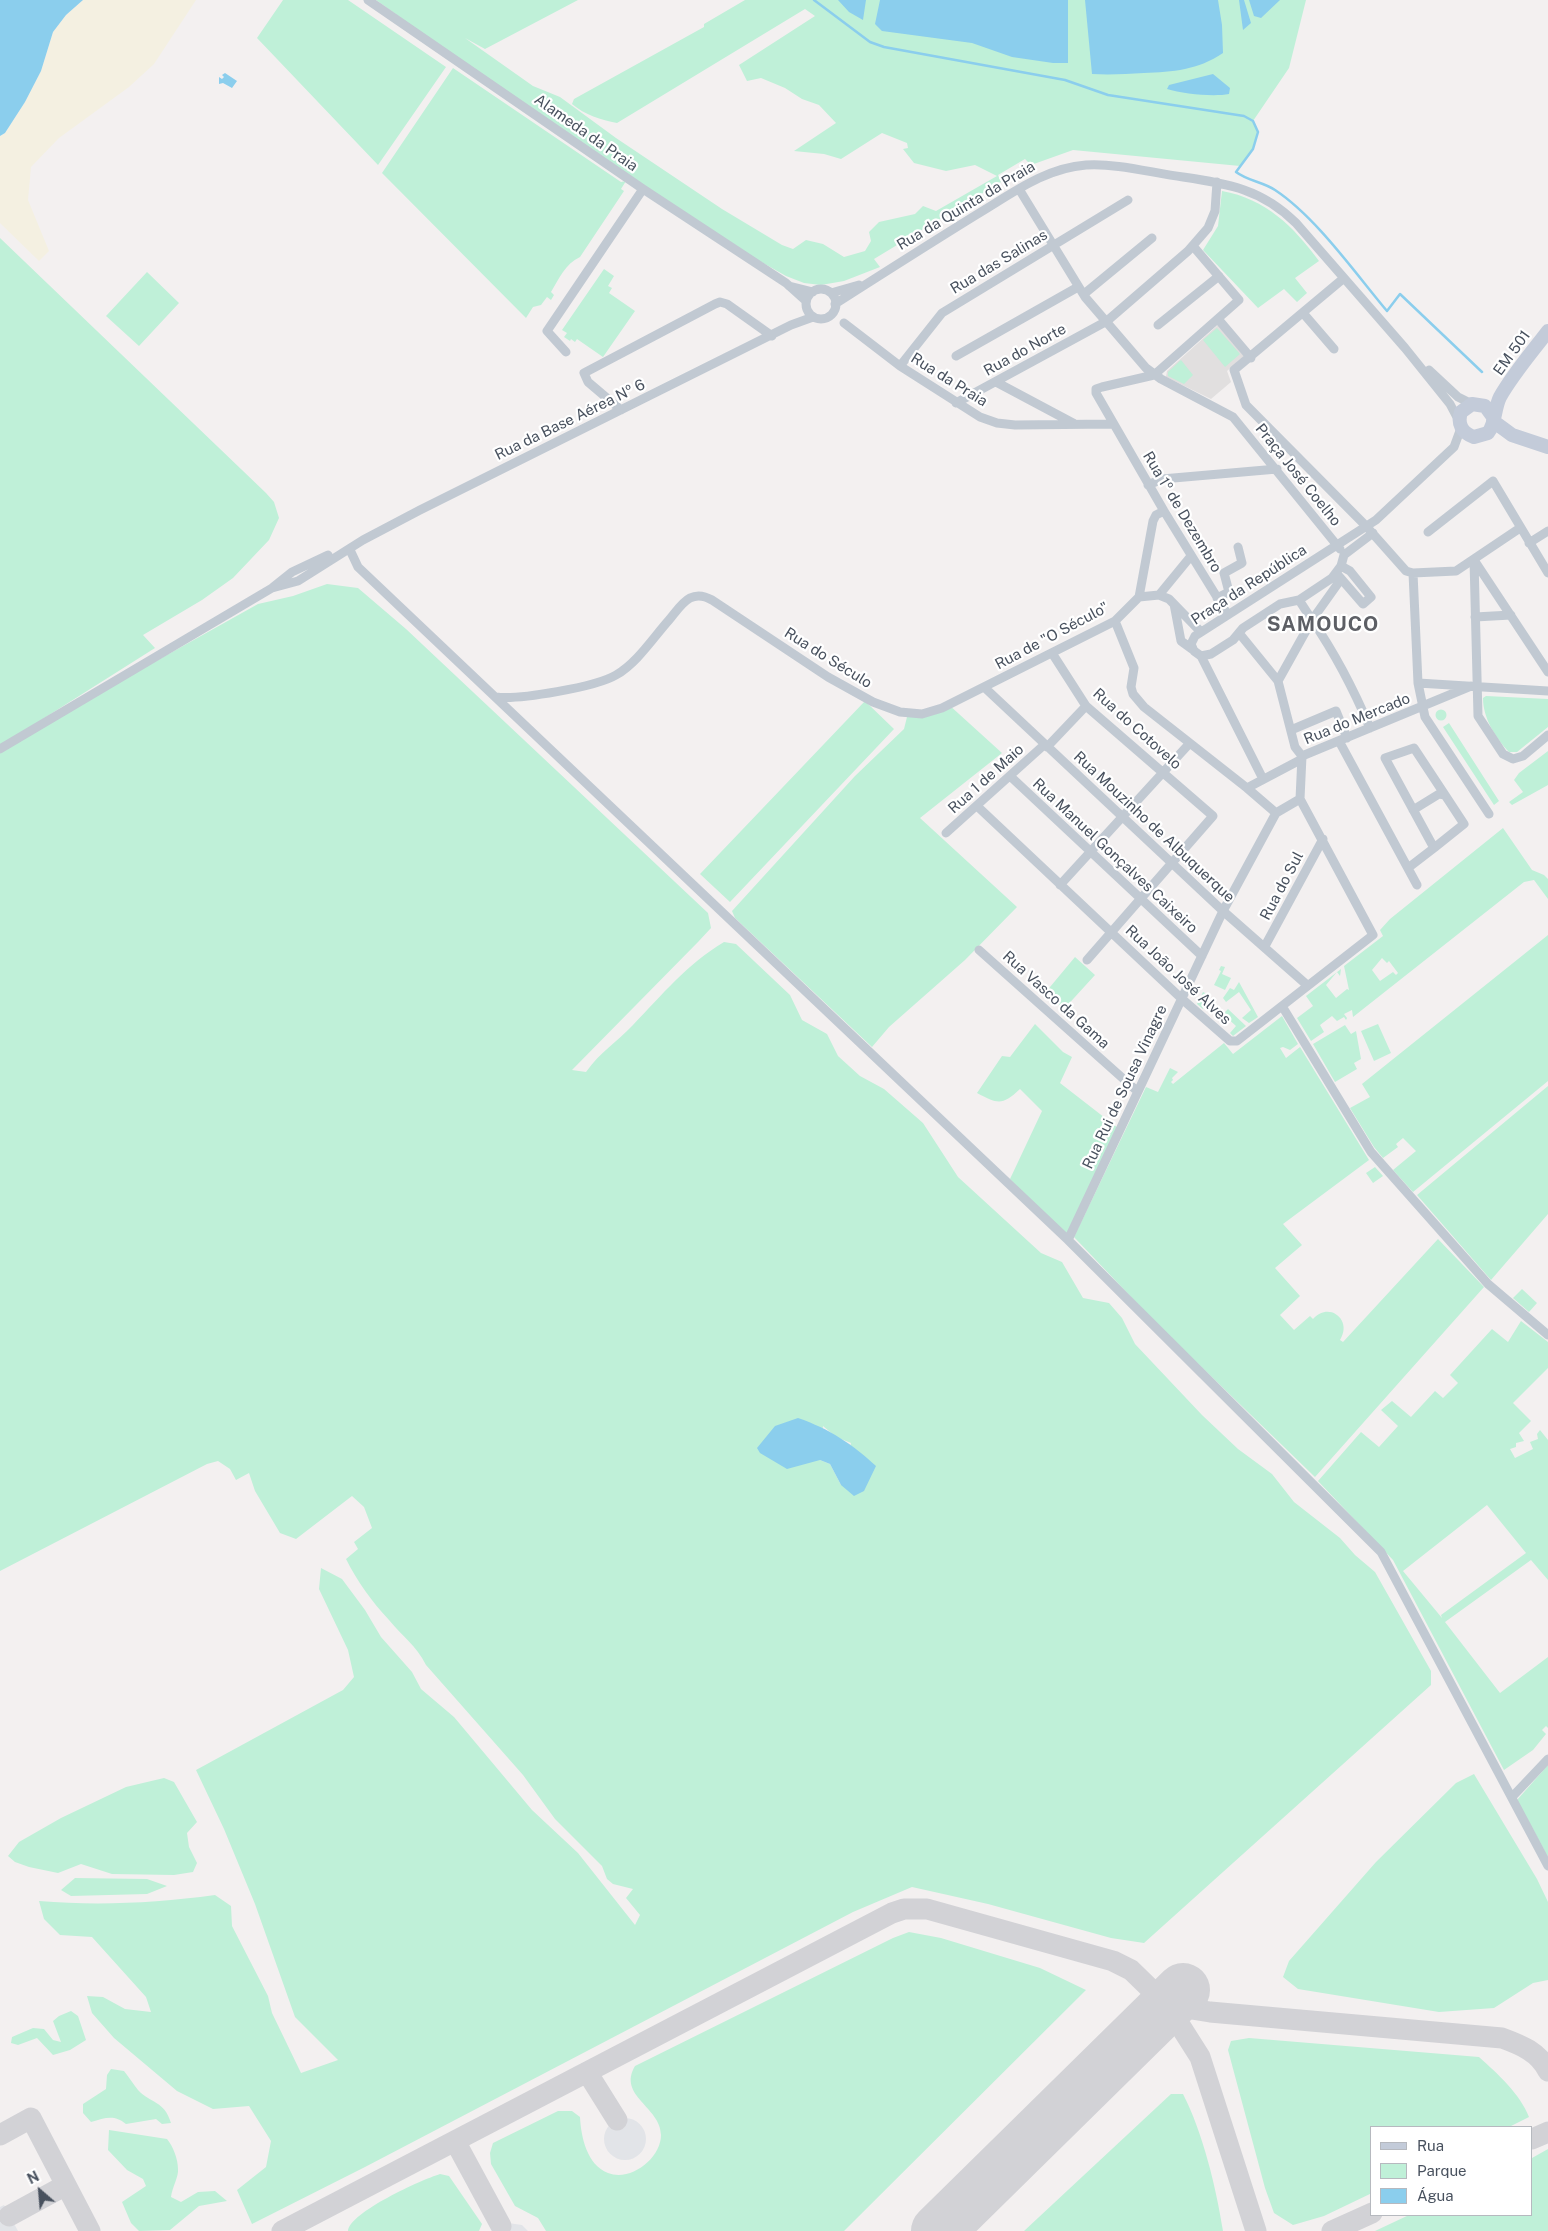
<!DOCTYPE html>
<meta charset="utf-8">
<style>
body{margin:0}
#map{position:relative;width:1548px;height:2231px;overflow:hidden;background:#f3f0f0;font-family:"Public Sans",sans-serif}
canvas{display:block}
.legend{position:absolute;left:1370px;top:2126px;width:162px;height:90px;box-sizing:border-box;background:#fff;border:1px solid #b6b9bf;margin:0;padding:6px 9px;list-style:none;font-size:15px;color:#48515e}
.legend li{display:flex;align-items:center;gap:10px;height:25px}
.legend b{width:25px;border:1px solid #b6b9bf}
.north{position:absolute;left:15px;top:2166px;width:50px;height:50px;-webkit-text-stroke:4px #fff;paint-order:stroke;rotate:333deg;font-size:14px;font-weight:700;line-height:20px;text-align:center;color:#48515e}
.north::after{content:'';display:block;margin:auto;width:18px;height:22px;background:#48515e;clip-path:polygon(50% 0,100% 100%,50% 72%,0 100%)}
</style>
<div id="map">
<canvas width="1548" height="2231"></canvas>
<ul class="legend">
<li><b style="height:6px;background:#c3cbd9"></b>Rua</li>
<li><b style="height:14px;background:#bff0d8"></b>Parque</li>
<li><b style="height:14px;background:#8bceed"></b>Água</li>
</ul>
<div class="north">N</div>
</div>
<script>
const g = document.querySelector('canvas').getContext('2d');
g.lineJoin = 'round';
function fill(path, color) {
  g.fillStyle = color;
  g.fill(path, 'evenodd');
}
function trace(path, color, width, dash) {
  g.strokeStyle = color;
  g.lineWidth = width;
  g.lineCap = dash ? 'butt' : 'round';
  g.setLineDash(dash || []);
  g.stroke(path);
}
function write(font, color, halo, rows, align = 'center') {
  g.font = font + ' "Public Sans",sans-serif';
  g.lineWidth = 4.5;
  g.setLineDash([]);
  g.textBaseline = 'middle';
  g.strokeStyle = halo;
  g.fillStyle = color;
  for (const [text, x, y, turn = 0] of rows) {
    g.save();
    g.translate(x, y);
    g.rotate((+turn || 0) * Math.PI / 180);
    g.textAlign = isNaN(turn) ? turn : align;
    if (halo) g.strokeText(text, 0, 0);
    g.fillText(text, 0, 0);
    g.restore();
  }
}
fill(new Path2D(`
 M1218,325L1244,356L1227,371L1231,382L1211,399L1166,377L1167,371Z`), '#e1dfdf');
fill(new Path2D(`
 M604 2139a21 21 0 1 1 42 0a21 21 0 1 1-42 0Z
 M4,2205L18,2231H0V2207Z
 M508,2223L522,2225L528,2231H495Z`), '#e2e4e8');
fill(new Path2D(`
 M283,0H348L446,67L378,165L257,38Z
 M376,0H578L485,49L465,38L533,86L560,97L616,138L722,209L782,245L793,249L806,240L823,244L844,257L865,251L871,241L869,232L879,222L915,214L923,206L936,211L997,176L975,165L946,171L914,163L903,149L908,148L907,143L882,133L841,159L824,154L794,151L836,123L819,105L802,99L785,88L761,78L747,81L739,65L815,16L805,9L617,123C601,120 585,115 572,104L574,99L704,27V24L745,0H1306L1289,68L1253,121L1258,132L1253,149L1240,166L1073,150L1031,165L1025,159L998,175L1001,182L874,259L880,267L844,281L821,285L804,283L786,276L756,259L562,133Z
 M453,68L621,182L626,181L621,189L624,191L580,257C565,264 559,279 551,292L554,295L551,300L547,297L541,305L533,307L526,318L382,173Z
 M1222,191C1266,199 1293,226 1319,261L1295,278L1307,293L1297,302L1284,289L1258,308L1203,250L1218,226Z
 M0,238L266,493L274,502L279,518L269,540L233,578L202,600L143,635L155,648L0,746Z
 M604,269L614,276L608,286L612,288L609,293L635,311L603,357L577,339L575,342L571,339L570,341L564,337L567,333L562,330Z
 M147,272L179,303L139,346L106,316Z
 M1217,328L1240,354L1225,367L1203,340Z
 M1181,360L1193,375L1184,384L1168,376V372Z
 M327,584L358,588L406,629L708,913L711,928L698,942L572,1070L586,1072C601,1051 616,1043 633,1025C662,995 687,964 724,942L736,944L790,995L802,1020L827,1034L838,1056L860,1076L884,1089L923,1123L958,1177L1041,1253L1062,1262L1083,1298L1109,1303L1122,1318L1135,1344L1202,1415L1238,1449L1272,1474L1294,1502L1340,1538L1355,1555L1375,1572L1431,1671V1685L1144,1943L1111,1938L988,1904L912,1887L853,1912L365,2167L252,2224L237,2190L266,2167L271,2141L249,2106L213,2109L177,2091L114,2038L92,2013L87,1996L103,1997L125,2009L151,2012L146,1997L92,1937L60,1935L44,1919L39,1901C98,1906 156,1903 215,1895L231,1906L232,1926L268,1996L272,2013L301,2073L338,2060L295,2017L255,1904L224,1829L196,1770L343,1690L354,1677L348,1650L319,1589L321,1568L342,1579L365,1610L381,1637L412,1672L421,1689L454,1717L532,1810L578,1853L635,1925L640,1915L626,1898L633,1889L613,1884L607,1879L602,1866L555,1819L523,1775L426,1665C416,1645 403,1637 389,1620C372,1602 357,1581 346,1559L358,1549L354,1542L372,1528L364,1507L352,1496L296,1539L280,1533L255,1491L249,1473L236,1480L230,1469L218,1461L207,1464L0,1571V753L149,665L258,604L293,596ZM823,1426L836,1437L851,1443L841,1485L830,1464L820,1460Z
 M1486,696L1548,699V727L1517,752H1509C1495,737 1483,718 1483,698Z
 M865,701L894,729L730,902L700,874Z
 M948,704L1002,753L920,818L1017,907L965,960L889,1027L872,1047L735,918L732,911L855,776L904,729L908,713Z
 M1435.5 715a5.5 5.5 0 1 1 11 0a5.5 5.5 0 1 1-11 0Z
 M1449,723L1499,801L1494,805L1443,727Z
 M1548,751V785L1512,805L1509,802L1523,792L1514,780L1519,773Z
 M1503,828L1532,870L1544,875L1548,879V899L1534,880L1524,882L1353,1017L1352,1010L1344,1014L1347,1018L1346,1020L1344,1017L1337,1021L1332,1016L1320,1025L1324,1032L1311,1041L1297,1018L1313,1006L1306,996L1341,969L1340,976L1337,972L1326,985L1336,998L1347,989L1349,990L1344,966L1383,936L1380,930L1390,919ZM1382,958L1387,963L1389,961L1398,973L1396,975L1393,972L1380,981L1372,970Z
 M1548,935V1081L1413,1192L1393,1170L1416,1151L1403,1138L1396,1144L1398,1147L1383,1158L1374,1147L1350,1108L1370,1097L1362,1084Z
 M1075,957L1095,975L1064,1009L1045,993Z
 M1221,966L1225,967L1222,974L1231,978L1225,990L1214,985L1221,971L1219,970Z
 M1239,982L1258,1017L1249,1023L1242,1018L1251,1010L1239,992L1226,1002L1223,998L1230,988L1234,990Z
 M1203,992L1209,995L1203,1009L1197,1004Z
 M1228,1009L1246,1026L1233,1036L1230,1033L1236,1026L1223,1014Z
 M1282,1016L1298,1044L1290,1050L1283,1047L1280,1048L1286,1058L1300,1047L1369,1160L1283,1224L1302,1245L1275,1268L1300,1296L1280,1315L1294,1330L1310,1316L1313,1319C1329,1301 1353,1320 1340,1340L1343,1342L1438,1239L1484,1287L1315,1477L1153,1320L1074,1237L1146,1087L1158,1092L1170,1068L1178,1072L1172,1078L1173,1080L1171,1082L1173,1084L1224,1043L1233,1054Z
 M1035,1024L1063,1052L1072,1057L1060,1083L1118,1128L1065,1237L1010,1179L1042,1111L1020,1089C1002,1106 998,1104 977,1093L1002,1056L1010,1057Z
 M1378,1024L1391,1053L1374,1061L1361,1031Z
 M1345,1025L1351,1034L1356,1031L1361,1059L1354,1063L1357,1069L1335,1082L1313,1044Z
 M1548,1086V1214L1491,1280L1417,1195Z
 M1375,1167L1383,1176L1373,1183L1366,1173Z
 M1522,1289L1537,1303L1529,1312L1513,1298Z
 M1521,1321L1548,1342V1368L1513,1403L1531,1421L1519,1433L1524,1441L1516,1443V1447L1510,1449L1515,1458L1533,1449L1530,1442L1538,1439L1537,1434L1540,1430L1548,1440V1580L1531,1560L1445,1622L1500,1693L1548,1657V1728L1546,1726L1542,1730L1546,1734L1533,1750L1504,1770L1393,1560L1318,1481L1361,1432L1379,1447L1398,1426L1381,1410L1392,1401L1411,1417L1435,1391L1443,1398L1458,1383L1450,1375L1492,1329L1508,1342ZM1487,1505L1526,1553L1441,1615L1442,1618L1403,1571Z
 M1548,1765V1857L1517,1800Z
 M1474,1774L1537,1879L1548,1902V1980L1533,1983L1494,2008L1439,2012L1298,1989L1283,1977L1289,1961L1376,1862L1456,1783Z
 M164,1778L174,1782L197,1822L187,1833L189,1847L197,1863L193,1872L174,1875L112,1874L81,1864L58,1873L29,1867L15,1862L8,1856L19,1842L61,1818L126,1787Z
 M75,1878L147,1879L167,1886L147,1894L71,1896L61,1890Z
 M909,1932L941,1938L1040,1968L1086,1990L844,2231H546L538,2218L515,2206L491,2164L490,2153L493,2143L558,2111H572L580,2117C581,2137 587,2165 608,2173C631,2182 661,2158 661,2135C661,2107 617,2096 635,2066L893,1938Z
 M71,2011L78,2016L86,2040L70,2050L53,2055L37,2038L18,2045L11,2043L12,2037L33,2028L44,2029L53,2040L61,2042L53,2021L59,2016Z
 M1249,2038L1479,2057C1498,2074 1520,2094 1529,2117L1509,2127H1372V2193L1324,2216L1293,2225L1274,2213L1265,2188L1228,2050L1231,2041Z
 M111,2069L124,2071C129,2077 133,2084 138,2090C151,2104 164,2100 171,2123L162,2124L156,2119L126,2124C114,2114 105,2118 91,2122L83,2113V2104L106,2089L107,2075Z
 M1171,2094H1183C1203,2133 1216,2187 1223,2231H1024Z
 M109,2130L167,2139C173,2146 178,2159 178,2169C179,2176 172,2188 171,2197L181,2202L198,2192L215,2191L227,2201L199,2206L170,2230L139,2231L131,2223L122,2202L146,2186L143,2179L127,2170L108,2150Z
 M1548,2149V2231H1375L1409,2215H1532V2158Z
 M440,2174L449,2176L482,2224L479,2231H348C350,2212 421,2180 440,2174Z`), '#bff0d8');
fill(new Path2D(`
 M83,0H196L154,64L129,87L59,138L31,167L28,200L49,251L39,261L0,223V136L5,133L25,102L41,71L53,32L66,15Z`), '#f4f0e1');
fill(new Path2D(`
 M0,0H83L66,15L53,32L41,71L25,102L5,133L0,136Z
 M838,0H866L863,20L849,12Z
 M880,0H1068V63H1053L1012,57L972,43L882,31L875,24Z
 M1085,0H1218L1222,25L1223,53C1198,70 1173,72 1144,73C1126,74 1110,75 1092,74Z
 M1239,0H1244L1251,23L1243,30Z
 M1249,0H1280L1261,18L1254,16Z
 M225,73L237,81L232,88L223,83L219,84V77L222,79L224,77L222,75Z
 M1213,74L1230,88L1229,94C1214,97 1183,94 1167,89L1169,85Z
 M798,1418C830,1429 852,1444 876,1466L864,1491L854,1496L841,1485L830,1464L820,1460L787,1469L760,1453L757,1448L775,1426Z`), '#8bceed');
trace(new Path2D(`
 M814,0L870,42L884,47L1065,80L1108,95L1244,116L1253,121L1258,132L1253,149L1236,172C1248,181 1263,182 1275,190C1316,217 1355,273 1387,311L1400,294L1482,372`), '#8bceed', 2.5);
trace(new Path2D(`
 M1167,2005L1210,2012L1502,2038C1521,2045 1539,2052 1548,2071
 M587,2072L617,2120
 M0,2135L31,2118L90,2231
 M1532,2139L1548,2132
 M455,2141L501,2226
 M9,2216L66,2185
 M282,2231L892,1913L904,1909H927L1113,1961L1131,1970L1167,2005L1200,2057L1256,2231
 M1332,2231L1372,2213`), '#d2d2d6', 21);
trace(new Path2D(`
 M938,2231L1183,1990`), '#d2d2d6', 54);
trace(new Path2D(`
 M368,0L643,189L786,283L806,301
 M1019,189L1085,297L1146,368L1161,379L1233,417L1340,549
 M1193,246L1239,300L1154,375L1102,387L1096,389V393L1164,511L1228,615
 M1344,278L1234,370L1246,405L1366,526L1406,571L1413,573L1456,571L1520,528
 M789,286L813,292
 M806 304a15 15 0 1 1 30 0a15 15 0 1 1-30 0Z
 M831,293L859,285
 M1084,294L1152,238
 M835,304C882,274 929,244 976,215C1010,195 1044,168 1086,165C1117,163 1152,173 1183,177C1229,184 1262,189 1296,223L1405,348L1450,404L1459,421
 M1303,313L1334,349
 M1218,319L1251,358
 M844,323L900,366L980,417L997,423L1015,425L1112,424
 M1158,325L1219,276
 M566,352L547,331L643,189
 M956,356L1078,287
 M900,366L942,313L1128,200
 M1429,370L1458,397L1472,404
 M996,382L1073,423
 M956,403L1107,321L1188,251L1208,228L1215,211L1217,182
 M621,410L588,382L584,373L715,304L720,302L727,304L772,336
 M1148,485L1162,479L1277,469
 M1428,532L1493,481L1548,573
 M1373,533L1344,555L1341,566L1332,578L1299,600L1280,604L1243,628L1233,640L1211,654L1201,656L1194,651L1191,644L1195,636L1376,520L1454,447L1461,428
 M1529,543L1548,531
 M350,550L358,567L1068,1240L1381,1552L1548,1866
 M1474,560L1478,716L1503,754L1513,759L1523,756L1548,735
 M1474,560L1548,672
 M1413,573L1418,683L1425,717L1489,814
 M1337,574L1363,604L1371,597L1350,571L1341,566
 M272,588L298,581L363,540L420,510L791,325L813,317
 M1159,595L1191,556
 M1139,597L1153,521L1156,515L1164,511
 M1217,598L1229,592L1224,573L1242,563L1238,547
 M1299,600L1312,620L1339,582L1337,574
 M1174,604L1181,641L1192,649
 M1475,617L1511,615
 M1115,621L1134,668L1131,687L1133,694L1144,707L1247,788
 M1239,633L1278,681L1295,747L1302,756L1300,799L1276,813
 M1052,653L1086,706L1213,816L1087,960
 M1201,656L1263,779
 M1278,681L1312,620C1336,655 1354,690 1370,728
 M1418,683L1548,691
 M984,687L1223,911L1307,985
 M496,697C519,700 596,687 616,675C637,663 653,638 669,620C675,613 682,602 690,598C698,594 705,596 712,600L828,677L873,702L900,712L922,714L942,708L1115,621L1139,597L1159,595L1169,599L1201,632
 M1291,730L1336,711L1347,738
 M1339,741L1417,885
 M1047,747L1086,706
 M0,749L272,588L292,572L328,555
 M1302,756L1471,686
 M1010,776L1202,956
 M977,806L1182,999L1230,1041H1237L1373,935L1300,799
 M1413,810L1439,794L1445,795L1464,824L1434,848L1385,758L1414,748L1445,795
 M1276,813L1247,788L1302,759
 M946,833L1044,745
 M1408,868L1434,848
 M1060,885L1189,744
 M1265,946L1323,839
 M979,950L1137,1091
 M1282,1006L1371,1152L1488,1284L1548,1335
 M1068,1240L1223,911L1276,813
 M1512,1797L1548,1759`), '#c1c9d2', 9);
trace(new Path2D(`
 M1493,417L1485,406L1472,404L1461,412C1457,424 1462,433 1474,437L1488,433C1496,423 1494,409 1500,397C1513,374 1532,352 1548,331
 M1493,421L1512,435L1548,447`), '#c3cbd9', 14);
write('15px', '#48515e', '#fff', [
 ["Alameda da Praia",586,133,35],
 ["Rua da Quinta da Praia",966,206,-31],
 ["Rua das Salinas",999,262,-31],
 ["Rua do Norte",1025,350,-29],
 ["EM 501",1512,353,-54],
 ["Rua da Praia",949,380,32],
 ["Rua da Base Aérea Nº 6",570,420,-26],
 ["Praça José Coelho",1298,475,51],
 ["Rua 1º de Dezembro",1182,512,59],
 ["Praça da República",1249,585,-33],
 ["Rua de \"O Século\"",1052,636,-28],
 ["Rua do Século",828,658,32],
 ["Rua do Mercado",1357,719,-22],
 ["Rua do Cotovelo",1137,729,42],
 ["Rua 1 de Maio",986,779,-42],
 ["Rua Mouzinho de Albuquerque",1154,827,43],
 ["Rua Manuel Gonçalves Caixeiro",1115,856,43],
 ["Rua do Sul",1282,886,-62],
 ["Rua João José Alves",1178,975,43],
 ["Rua Vasco da Gama",1056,1000,42],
 ["Rua Rui de Sousa Vinagre",1125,1087,-65]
]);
g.letterSpacing = '1px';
write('bold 20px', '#5d5f65', '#fff', [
 ["SAMOUCO",1323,625]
]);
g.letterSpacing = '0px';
</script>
